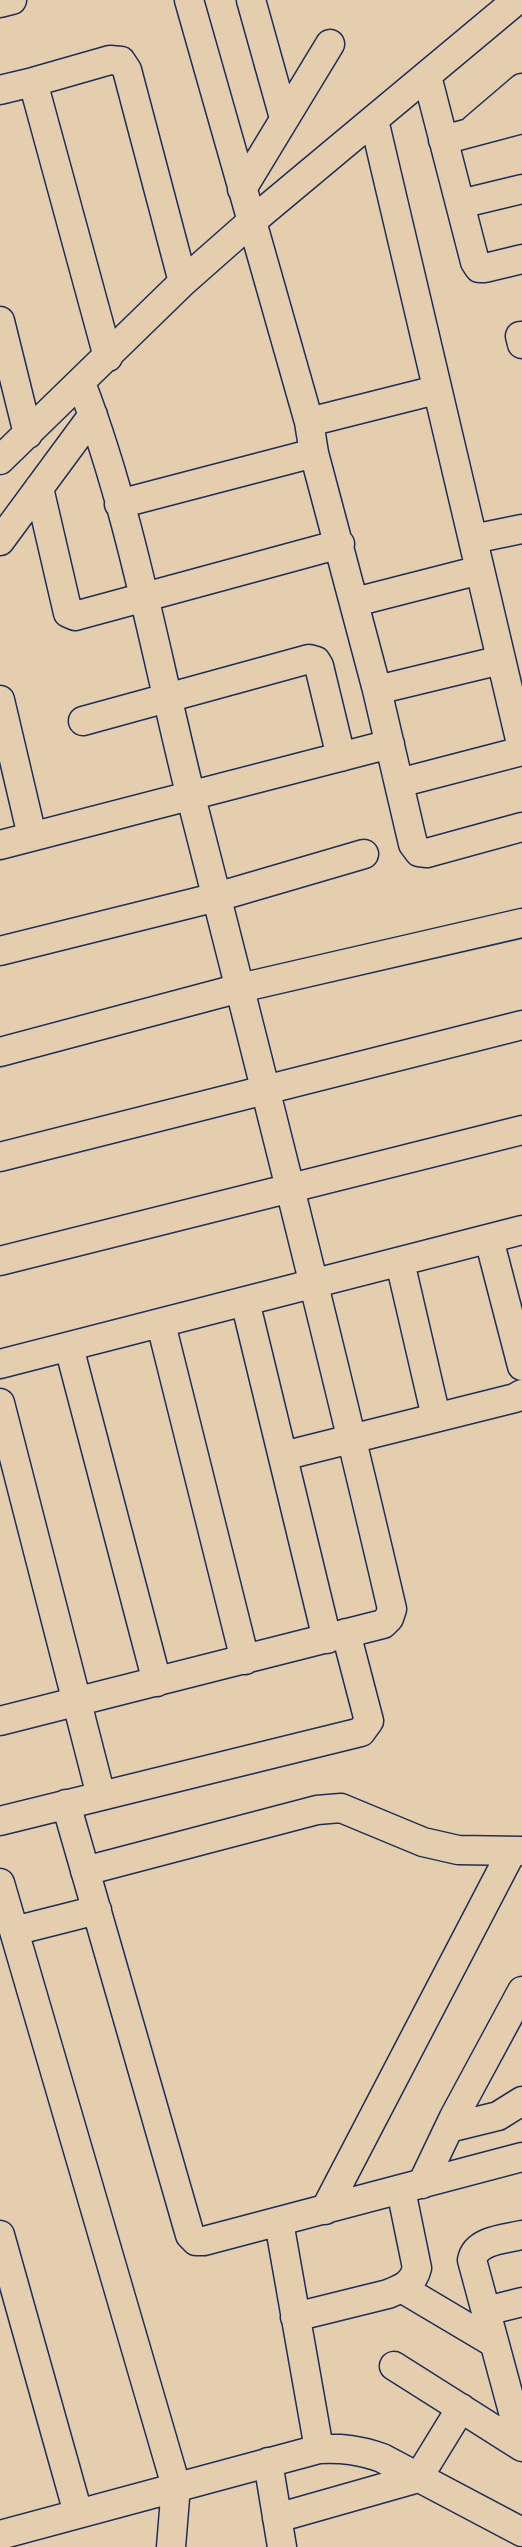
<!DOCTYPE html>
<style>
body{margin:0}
canvas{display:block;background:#e5ceae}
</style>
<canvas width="522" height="2547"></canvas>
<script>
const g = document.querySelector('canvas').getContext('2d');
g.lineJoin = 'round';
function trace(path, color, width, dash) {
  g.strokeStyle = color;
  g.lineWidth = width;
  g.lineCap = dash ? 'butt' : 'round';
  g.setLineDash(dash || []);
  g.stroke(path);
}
const minor = new Path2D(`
 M189,0L309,422L314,453L377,690L413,844L419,852L427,853L522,827
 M251,0L284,118
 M0,3L12,0
 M427,76L475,262L479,268H485L522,259
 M33,82L110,60L121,61L127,70L183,282
 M0,90L33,82L108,357
 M374,120L522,748
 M474,129L522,88
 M443,140L522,119
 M242,189L330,44
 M460,204L522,189
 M0,321L28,434
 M520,336L522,344
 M309,422L436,390
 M0,460L183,282L251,222L517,0
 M39,488L68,613L75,616L340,544
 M119,504L314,453
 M473,539L522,529
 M0,541L93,415
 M355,602L480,570
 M377,690L501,660
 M0,700L32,836
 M83,721L309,659L316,661L319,666L341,757
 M399,783L522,751
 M0,845L390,744
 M0,951L217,897L364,854
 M0,1052L240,988L522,923
 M0,1157L522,1025
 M489,1239L522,1366
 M0,1261L522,1130
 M400,1262L436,1417
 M245,1301L327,1639
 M161,1324L245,1660
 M69,1347L157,1682
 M0,1364L522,1230
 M0,1403L101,1796
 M283,1456L515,1398L522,1394
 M0,1721L383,1624L389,1618L392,1609C329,1339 261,1070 192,801C157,663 132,516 81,383
 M66,1804L190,2235L196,2241H204L522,2157
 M0,1821L361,1732L369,1721L346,1633
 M85,1871L317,1810L341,1808L423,1842L458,1850L522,1851
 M0,1883L176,2486L171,2547
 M14,1931L97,1910
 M449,2128L498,2116L522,2101
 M422,2184L454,2117L522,1991
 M325,2210L512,1851
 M279,2222L319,2449
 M0,2235L78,2513
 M522,2235C505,2239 476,2240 472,2260L522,2445
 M403,2289L494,2343
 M486,2311L522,2302
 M295,2317L388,2294C403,2288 413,2284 417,2268L401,2190
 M394,2366L522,2447
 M268,2462L282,2547
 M277,2518L418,2478L461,2408
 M0,2535L319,2449C342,2448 360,2450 382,2458L522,2532`);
trace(minor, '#1b2f5e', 31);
trace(minor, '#e5ceae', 28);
</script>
